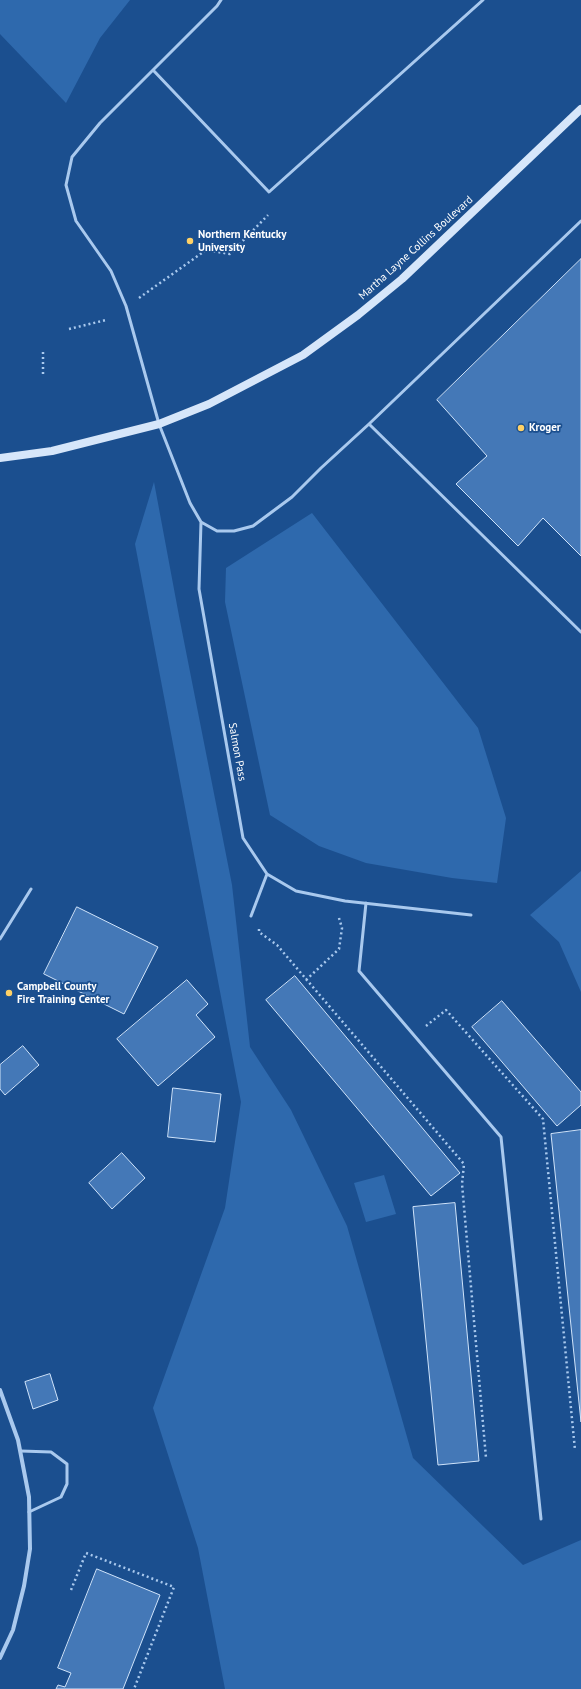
<!DOCTYPE html>
<style>
body{margin:0}
canvas{display:block;background:#1b4f8f}
</style>
<canvas width="581" height="1689"></canvas>
<script>
const g = document.querySelector('canvas').getContext('2d');
g.lineJoin = 'round';
function fill(path, color) {
  g.fillStyle = color;
  g.fill(path, 'evenodd');
}
function trace(path, color, width, dash) {
  g.strokeStyle = color;
  g.lineWidth = width;
  g.lineCap = dash ? 'butt' : 'round';
  g.setLineDash(dash || []);
  g.stroke(path);
}
function write(font, color, halo, rows, align = 'center') {
  g.font = font + ' "PT Sans",sans-serif';
  g.lineWidth = 3.5;
  g.setLineDash([]);
  g.textBaseline = 'middle';
  g.strokeStyle = halo;
  g.fillStyle = color;
  for (const [text, x, y, turn = 0] of rows) {
    g.save();
    g.translate(x, y);
    g.rotate((+turn || 0) * Math.PI / 180);
    g.textAlign = isNaN(turn) ? turn : align;
    if (halo) g.strokeText(text, 0, 0);
    g.fillText(text, 0, 0);
    g.restore();
  }
}
fill(new Path2D(`
 M0,0H130L100,38L66,103L0,34Z
 M154,482L179,616L232,885L250,1047L291,1110L347,1226L413,1458L523,1565L581,1540V1689H225L198,1548L153,1408L225,1208L241,1102L135,544Z
 M312,513L478,728L506,818L497,883L452,878L366,863L319,846L270,815L225,602L226,568Z
 M581,871V992L559,942L530,915Z
 M384,1175L396,1214L366,1222L354,1183Z`), '#2e69ad');
const building = new Path2D(`
 M581,259V556L543,518L518,546L456,484L487,456L437,400Z
 M77,907L158,947L124,1014L44,974Z
 M295,976L460,1173L431,1196L266,1000Z
 M187,980L208,1004L196,1015L215,1037L158,1086L117,1039Z
 M502,1001L581,1092V1105L557,1126L472,1027Z
 M23,1046L39,1065L5,1095L0,1089V1065Z
 M173,1088L221,1094L215,1142L168,1137Z
 M581,1130V1422L551,1134Z
 M122,1153L145,1178L112,1209L89,1183Z
 M455,1203L479,1461L438,1465L413,1207Z
 M50,1374L58,1400L33,1409L25,1382Z
 M97,1569L160,1595L123,1689H56L58,1685L65,1687L71,1673L58,1668Z`);
fill(building, '#4478b7');
trace(building, '#cfe3fa', 1);
trace(new Path2D(`
 M139,298L206,250L230,254L268,215
 M69,329L106,320
 M43,352V376
 M259,929V932L277,945L464,1164L462,1184L486,1458
 M306,980L339,949L342,928L339,918
 M426,1026L446,1010L543,1119L575,1450
 M71,1590L86,1553L174,1587L134,1689`), '#a9c9ee', 2.5, [2, 3]);
trace(new Path2D(`
 M221,0L217,6L100,123L72,157L66,185L76,221L111,271L126,306L159,424L190,503L201,522L199,589L243,838L267,874L296,891L345,901L471,915
 M153,70L269,192L483,0
 M369,424L581,632
 M201,522L217,531H234L253,526L292,497L321,468L369,424L581,221
 M366,903L359,971L501,1137L541,1519
 M251,916L267,874
 M0,939L31,889
 M21,1451L51,1452L67,1464V1484L61,1497L29,1512`), '#a9c9ee', 3);
trace(new Path2D(`
 M0,1390L18,1440L29,1497L30,1549L24,1586L13,1630L0,1658`), '#a9c9ee', 4);
trace(new Path2D(`
 M0,458L52,451L159,424L209,404L303,355L358,315L402,279L581,109`), '#d6e6fa', 8);
for (const [x, y, r, color] of [
 [190,241,4,"#ffd166"],
 [521,428,4,"#ffd166"],
 [9,993,4,"#ffd166"]
]) {
  const dot = new Path2D();
  dot.arc(x, y, r, 0, 2 * Math.PI);
  g.fillStyle = color;
  g.fill(dot);
  trace(dot, '#1b4f8f', 1.5);
}
write('bold 11px', '#fff', '#1b4f8f', [
 ["Northern Kentucky",198,235],
 ["University",198,248],
 ["Kroger",529,428],
 ["Campbell County",17,987],
 ["Fire Training Center",17,1000]
], 'left');
write('11px', '#fff', '#1b4f8f', [
 ["Martha Layne Collins Boulevard",416,248,-42],
 ["Salmon Pass",237,752,80]
]);
</script>
